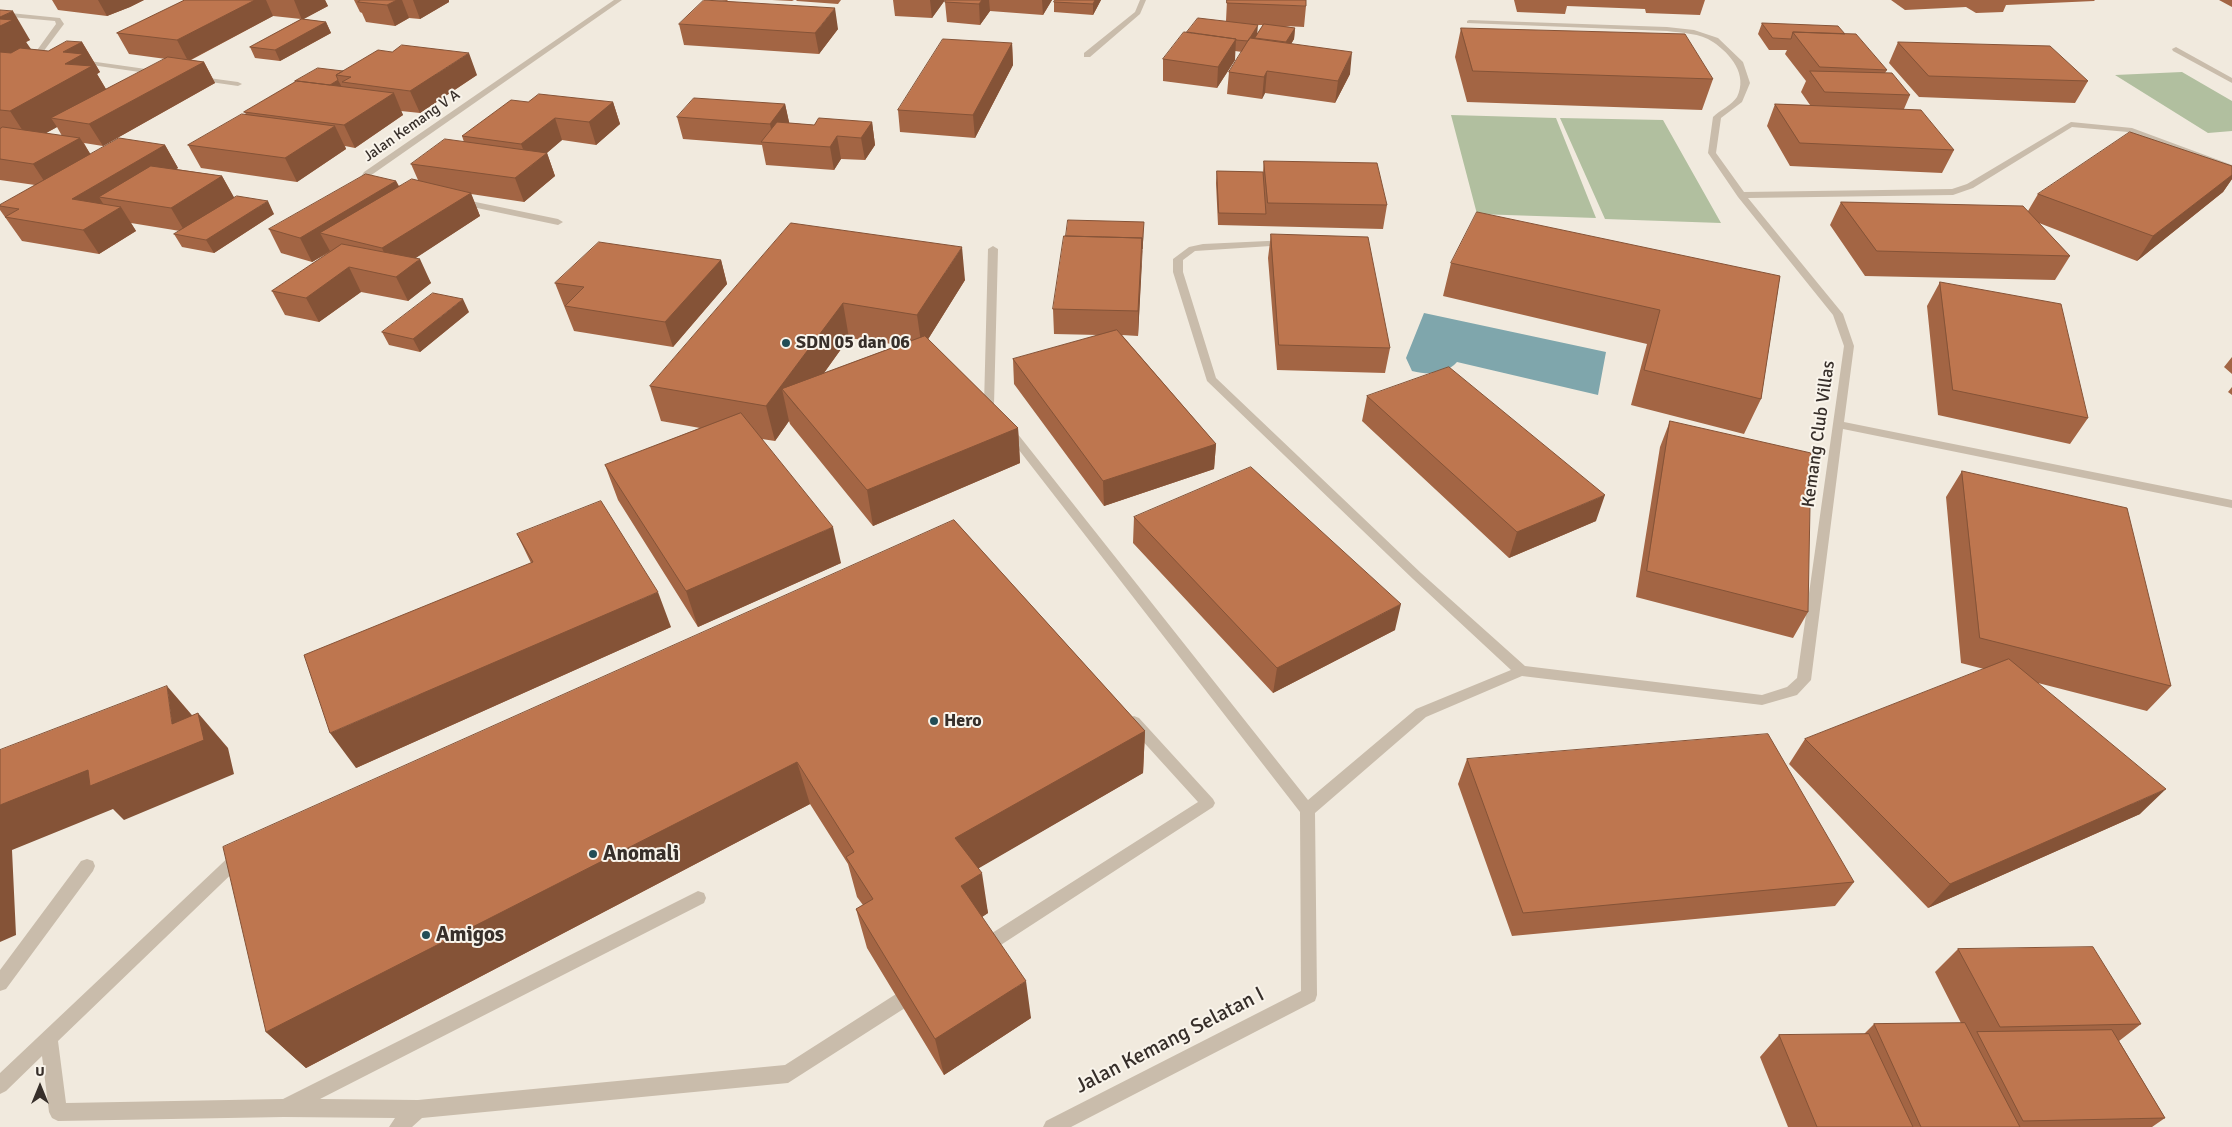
<!DOCTYPE html>
<style>
body{margin:0}
#map{position:relative;width:2232px;height:1127px;overflow:hidden;background:#f1eade;font-family:Signika,sans-serif}
canvas{display:block}
.north{position:absolute;left:15px;top:1062px;width:50px;height:50px;-webkit-text-stroke:4px #f9f4eb;paint-order:stroke;rotate:0deg;font-size:14px;font-weight:700;line-height:20px;text-align:center;color:#372f2a}
.north::after{content:'';display:block;margin:auto;width:18px;height:22px;background:#372f2a;clip-path:polygon(50% 0,100% 100%,50% 72%,0 100%)}
</style>
<div id="map">
<canvas width="2232" height="1127"></canvas>
<div class="north">U</div>
</div>
<script>
const g = document.querySelector('canvas').getContext('2d');
g.lineJoin = 'round';
function fill(path, color) {
  g.fillStyle = color;
  g.fill(path, 'evenodd');
}
function trace(path, color, width, dash) {
  g.strokeStyle = color;
  g.lineWidth = width;
  g.lineCap = dash ? 'butt' : 'round';
  g.setLineDash(dash || []);
  g.stroke(path);
}
function write(font, color, halo, rows, align = 'center') {
  g.font = font + ' Signika,sans-serif';
  g.lineWidth = 4;
  g.setLineDash([]);
  g.textBaseline = 'middle';
  g.strokeStyle = halo;
  g.fillStyle = color;
  for (const [text, x, y, turn = 0] of rows) {
    g.save();
    g.translate(x, y);
    g.rotate((+turn || 0) * Math.PI / 180);
    g.textAlign = isNaN(turn) ? turn : align;
    if (halo) g.strokeText(text, 0, 0);
    g.fillText(text, 0, 0);
    g.restore();
  }
}
fill(new Path2D(`
 M2182,72L2232,101V131L2208,133L2115,75Z
 M1451,115L1556,118L1596,218L1477,214Z
 M1560,118L1663,120L1721,223L1605,219Z`), '#b1bf9f');
fill(new Path2D(`
 M1424,313L1606,352L1598,395L1457,362C1445,375 1429,375 1412,371L1406,358Z`), '#7fa6ac');
fill(new Path2D(`
 M1134,716L1139,718L1213,799L1215,803L1213,807L990,952L984,955L978,952L976,947L978,942L1198,802L1129,726L1127,722L1129,718Z
 M240,849L245,851L248,856L245,861L58,1041L66,1103L283,1099L698,891L704,893L706,898L704,903L320,1099L418,1100L785,1065L907,987L913,985L919,987L921,993L919,999L788,1083L422,1118L412,1127H389L395,1118L284,1117L58,1121L52,1118L49,1112L42,1056L6,1091L0,1094V1073L235,851Z
 M87,859L93,861L95,866L93,871L6,989L0,991V970L81,861Z`), '#c9bcab');
fill(new Path2D(`
 M614,0H622L370,176L368,179L373,182V186C368,187 362,184 359,180L364,172Z
 M1140,0H1146L1140,14L1090,57H1084V53L1135,12Z
 M0,12L60,18L64,24L43,52L54,55V59L35,53L56,24L55,21L0,16Z
 M1469,20L1667,27L1694,30L1718,38L1743,62L1750,83L1742,102L1721,118L1716,153L1744,192L1952,189L1967,184L2071,122L2132,128L2232,165V171L2128,132L2072,127L1973,188L1953,195L1748,198L1843,314L1854,346L1844,422L2232,500V508L1843,429L1811,680L1797,695L1762,705L1522,676L1426,717L1315,813L1317,995L1315,1001L1071,1127H1043L1046,1121L1301,991L1300,812L1005,432L1003,430L1005,428H1013L1308,800L1416,709L1511,670L1413,579L1207,381L1173,272V259L1189,247L1203,244L1289,240V244L1286,245L1195,251L1183,260V272L1216,378L1421,573L1525,666L1762,695L1787,687L1797,678L1844,346L1833,315L1738,197L1708,153L1713,117C1720,110 1732,105 1737,97C1748,75 1731,54 1713,42C1700,33 1682,33 1667,31L1467,23V21Z
 M2176,47L2232,78V83L2173,51L2172,49Z
 M75,59L160,71L164,73L160,75L78,63H75Z
 M194,76L238,82L242,84L238,86L197,80L193,78Z
 M461,199L558,219L563,222L558,225L458,204L457,202Z
 M993,246L998,249L994,405L1001,414L996,417L992,416L984,405L988,249Z`), '#c9bcab');
fill(new Path2D(`
 M52,0H144L130,7L107,16L58,10Z
 M185,0H325L328,6L303,19L326,22L331,33L280,61L255,58L250,47L301,19L273,16L191,60L204,62L215,83L103,146L84,143L90,154L165,145L178,168L176,169L222,176L234,198L274,214L214,253L182,247L174,234L180,231L131,223L136,231L99,254L22,241L0,210V205L35,185L0,180V10L30,40L26,42L30,49L48,51L82,42L100,72L97,74L106,89L166,59L129,54L117,33ZM57,127L62,136L46,133Z
 M354,0H449V2L420,19L409,18L395,26L366,22L362,13L360,12Z
 M709,0H728L727,1Z
 M772,0H794L792,1Z
 M796,0H841L838,4L797,1Z
 M893,0H945L932,18L895,16Z
 M946,0H1052L1043,15L990,11L980,25L947,22L945,2Z
 M1101,0L1093,15L1054,12V2Z
 M1227,0L1306,6L1304,27L1285,26L1295,28L1294,39L1291,44L1350,74L1335,103L1265,93L1262,99L1227,94L1229,72L1242,52L1235,51V60L1217,88L1163,81V59L1226,21ZM1255,25H1263L1257,34Z
 M1514,0H1705L1700,15L1646,13L1645,9L1567,6L1565,14L1517,12Z
 M1891,0H2095L2094,1L2006,5L2003,12L1976,13L1966,7L1905,10Z
 M2219,0H2232V7Z
 M1762,23L1845,34L1887,70L1885,73L1910,95L1904,109L1954,150L1942,173L1790,166L1767,126L1775,104L1810,105L1801,92L1806,81L1785,54L1787,50H1769L1758,34Z
 M679,24L838,29L819,54L684,45Z
 M1461,28L1713,79L1702,110L1467,102L1455,57Z
 M1898,42L2088,81L2075,103L1919,97L1889,63Z
 M1012,43L1013,65L975,138L900,132L898,110Z
 M343,71L477,75L420,113L401,111L403,115L355,148L345,146L346,149L297,182L201,168L188,145L246,114L244,112L295,82Z
 M528,102H613L620,124L596,145L562,140L547,153L555,176L524,202L471,194L480,216L415,258L431,283L408,301L361,292L319,322L285,315L272,291L330,252L312,262L281,253L269,229L396,181L399,186L418,180L411,164L464,142L462,136Z
 M785,104L789,123L814,125L872,122L875,145L865,160L841,159L834,170L766,165L762,145L683,139L677,117Z
 M1264,161L1387,205L1383,229L1218,225L1216,183L1217,171L1263,172Z
 M2232,166V179L2223,192L2137,261L2039,223L2070,256L2055,280L1865,276L1830,225L1841,202L2028,211L2038,194Z
 M791,223L965,280L928,339L1018,428L1020,463L873,526L790,424L789,421L775,441L762,439L841,563L698,627L618,500L605,465L700,428L661,421L650,386ZM849,338L899,345L824,373Z
 M1143,234L1138,336L1122,335L1216,444L1214,469L1104,506L1014,384L1013,359L1098,335L1054,334L1053,309Z
 M1271,234L1390,348L1385,373L1277,370L1268,258Z
 M721,260L727,284L673,347L574,331L555,283Z
 M1451,263L1780,276L1761,399L1744,434L1631,405L1647,344L1443,296Z
 M1940,282L2088,418L2070,444L1938,415L1927,306Z
 M469,312L420,352L389,345L382,332Z
 M2232,357V374L2224,367Z
 M2232,387V395L2228,392Z
 M1367,396L1596,521L1509,558L1362,421Z
 M1670,421L1808,612L1793,638L1636,597L1660,447Z
 M1962,471L2171,686L2147,711L2038,683L2140,814L1928,908L1789,764L1805,739L1984,669L1961,663L1946,497Z
 M1134,517L1395,630L1273,693L1133,543Z
 M954,520L1145,731L1143,773L978,868L988,913L982,917L1031,1018L944,1075L867,948L856,909L863,905L857,897L848,864L810,804L306,1068L266,1032Z
 M517,534L671,627L356,768L531,563Z
 M1467,759L1854,882L1835,906L1512,936L1458,784Z
 M1958,949L2141,1024L2119,1041L2165,1118L2152,1127H1788L1760,1057L1779,1035L1864,1034L1874,1024L1961,1023L1935,972Z`), '#a36544');
fill(new Path2D(`
 M98,0H144L130,7L107,16Z
 M255,0H266L273,16L188,61L177,40Z
 M294,0H325L328,6L302,20Z
 M397,0H402L409,18L395,26L387,5Z
 M413,0H449V2L420,19Z
 M930,0H945L932,18Z
 M982,0H989L990,11L980,25L979,4Z
 M1042,0H1052L1043,15Z
 M1095,0H1101L1093,15V4Z
 M835,8L838,29L819,54L815,33Z
 M13,11L30,40L26,42L31,49L0,65V17Z
 M326,22L331,33L280,61L275,50Z
 M1258,25L1257,36L1255,38L1254,41H1248Z
 M1295,28L1294,39L1285,54L1286,42Z
 M1236,39L1235,60L1217,88L1218,67Z
 M82,42L100,72L97,74L110,96L51,118L57,127L30,142L10,111L63,52Z
 M1012,43L1013,65L975,138L973,115Z
 M1352,52L1350,74L1335,103L1338,81Z
 M469,53L477,75L420,113L410,91Z
 M204,62L215,83L103,146L89,124Z
 M1267,71L1265,93L1262,99L1264,77Z
 M338,80L344,91L329,86Z
 M394,93L403,115L355,148L344,125Z
 M613,102L620,124L596,145L589,122Z
 M785,104L790,126L774,143L770,124Z
 M555,118L562,140L530,167L521,144Z
 M872,122L875,145L865,160L861,138Z
 M335,126L346,149L297,182L285,158Z
 M837,136L841,159L834,170L830,147Z
 M80,138L95,161L48,187L33,164Z
 M165,145L178,168L124,201L99,197L107,210L72,199Z
 M547,153L555,176L524,202L515,178Z
 M2232,175V179L2223,192L2137,261L2153,236Z
 M222,176L235,199L185,232L171,208Z
 M396,181L407,204L320,233L330,251L312,262L300,238Z
 M471,193L480,216L393,273L382,248Z
 M268,201L274,214L214,253L206,240Z
 M121,207L136,231L99,254L83,230Z
 M1144,222L1142,262L1138,336V311Z
 M962,247L965,280L922,349L917,315Z
 M420,259L431,283L408,301L396,277Z
 M721,260L727,284L673,347L665,322Z
 M349,267L361,292L319,322L306,298Z
 M463,299L469,312L420,352L413,339Z
 M843,303L849,338L798,409L782,389L789,421L775,441L766,406Z
 M1018,428L1020,463L873,526L867,490Z
 M1216,444L1214,469L1104,506L1103,481Z
 M1605,495L1596,521L1509,558L1517,532Z
 M833,527L841,563L698,627L686,591Z
 M658,592L671,627L356,768L330,733Z
 M1401,604L1395,630L1273,693L1277,668Z
 M167,686L197,721L198,713L228,748L234,774L124,820L113,809L12,850L16,935L0,942V805L172,724Z
 M1145,731L1143,773L962,878L955,838Z
 M797,762L810,804L306,1068L266,1032Z
 M2166,789L2140,814L1928,908L1950,884Z
 M982,873L988,913L968,926L961,886Z
 M1026,981L1031,1018L944,1075L935,1039Z`), '#855337');
const building = new Path2D(`
 M185,0H255L177,40L117,33Z
 M361,0H397L387,5L358,2Z
 M704,0L835,8L815,33L679,24Z
 M946,0H982L979,4L945,2Z
 M1055,0H1095L1093,4L1054,2Z
 M1227,0H1306V6L1227,3Z
 M0,10L13,11L0,17Z
 M1198,18L1258,25L1248,41L1236,40V39L1187,32Z
 M0,19L13,20L0,26Z
 M302,19L326,22L275,50L250,47Z
 M1762,23L1838,26L1845,34L1793,32L1791,39L1773,38Z
 M1264,24L1295,28L1286,42L1255,38Z
 M1461,28L1685,34L1713,79L1473,71Z
 M1184,32L1236,39L1218,67L1163,59Z
 M1793,32L1856,34L1887,70L1820,67Z
 M1250,38L1352,52L1338,81L1267,71L1264,77L1229,72Z
 M943,39L1012,43L973,115L898,110Z
 M67,41L82,42L63,52L83,54L65,64L92,66L10,111L0,110V52L11,53L20,48L48,51Z
 M1898,42L2050,46L2088,81L1929,76Z
 M402,45L469,53L410,91L342,82L351,77L336,75L378,50L392,52Z
 M168,57L204,62L89,124L51,118Z
 M318,68L343,71L336,75L338,80L330,85L297,81H295Z
 M1810,71L1892,73L1910,95L1825,92Z
 M297,81L394,93L344,125L244,112Z
 M539,94L613,102L589,122L555,118L521,144L462,136L511,100L528,102Z
 M694,98L785,104L770,124L677,117Z
 M1775,104L1921,110L1954,150L1800,143Z
 M242,114L335,126L285,158L188,145Z
 M819,118L872,122L861,138L837,136L830,147L761,142L777,122L814,125Z
 M3,127L80,138L33,164L0,159V129Z
 M2130,132L2232,166V175L2153,236L2038,194Z
 M119,138L165,145L72,199L121,207L83,230L5,217L19,209L0,206V205Z
 M445,139L547,153L515,178L411,164Z
 M1264,161L1377,163L1387,205L1268,203Z
 M151,166L222,176L171,208L99,197Z
 M1217,171L1263,172L1266,214L1219,213Z
 M366,174L396,181L300,238L269,229Z
 M412,179L471,193L382,248L320,233Z
 M237,196L268,201L206,240L174,234Z
 M1841,202L2023,206L2070,256L1877,251Z
 M1477,212L1780,276L1761,399L1644,370L1660,310L1451,263Z
 M1068,220L1144,222L1142,249V238L1066,236Z
 M791,223L962,247L917,315L843,303L766,406L650,386Z
 M1271,234L1368,237L1390,348L1279,345Z
 M1064,236L1142,238L1138,311L1053,309Z
 M599,242L721,260L665,322L565,306L584,287L555,283Z
 M342,244L420,259L396,277L349,267L306,298L272,291Z
 M1940,282L2061,304L2088,418L1953,390Z
 M433,293L463,299L413,339L382,332Z
 M1117,330L1216,444L1103,481L1013,359Z
 M925,336L1018,428L867,490L782,389Z
 M1449,367L1605,495L1517,532L1367,396Z
 M741,413L833,527L686,591L605,465Z
 M1670,421L1811,453L1808,612L1647,571Z
 M1251,467L1401,604L1277,668L1134,517Z
 M1962,471L2127,508L2171,686L1980,638Z
 M601,501L658,592L330,733L304,655L533,562L517,534Z
 M954,520L1145,731L955,838L982,873L961,886L1026,981L935,1039L856,909L873,899L846,857L854,852L797,762L266,1032L223,847Z
 M2009,659L2166,789L1950,884L1805,739Z
 M167,686L172,724L198,713L204,740L90,786L88,770L0,805V750Z
 M1768,734L1854,882L1523,913L1467,759Z
 M2093,947L2141,1024L2000,1027L1958,949Z
 M1965,1023L2020,1127H1921L1874,1024Z
 M2112,1030L2165,1118L2023,1121L1977,1032Z
 M1869,1034L1913,1127H1817L1779,1035Z`);
fill(building, '#be764f');
trace(building, '#855337', 1);
for (const [x, y, r, color] of [
 [786,343,5,"#224d56"],
 [934,721,5,"#224d56"],
 [593,854,5,"#224d56"],
 [426,935,5,"#224d56"]
]) {
  const dot = new Path2D();
  dot.arc(x, y, r, 0, 2 * Math.PI);
  g.fillStyle = color;
  g.fill(dot);
  trace(dot, '#f9f4eb', 2);
}
write('15px', '#372f2a', '#f9f4eb', [
 ["Jalan Kemang V A",412,126,-35]
]);
write('bold 18px', '#372f2a', '#f9f4eb', [
 ["SDN 05 dan 06",796,343],
 ["Hero",944,721]
], 'left');
write('18px', '#372f2a', '#f9f4eb', [
 ["Kemang Club Villas",1819,434,-82]
]);
write('bold 21px', '#372f2a', '#f9f4eb', [
 ["Anomali",603,854],
 ["Amigos",436,935]
], 'left');
write('21px', '#372f2a', '#f9f4eb', [
 ["Jalan Kemang Selatan I",1170,1041,-27]
]);
</script>
